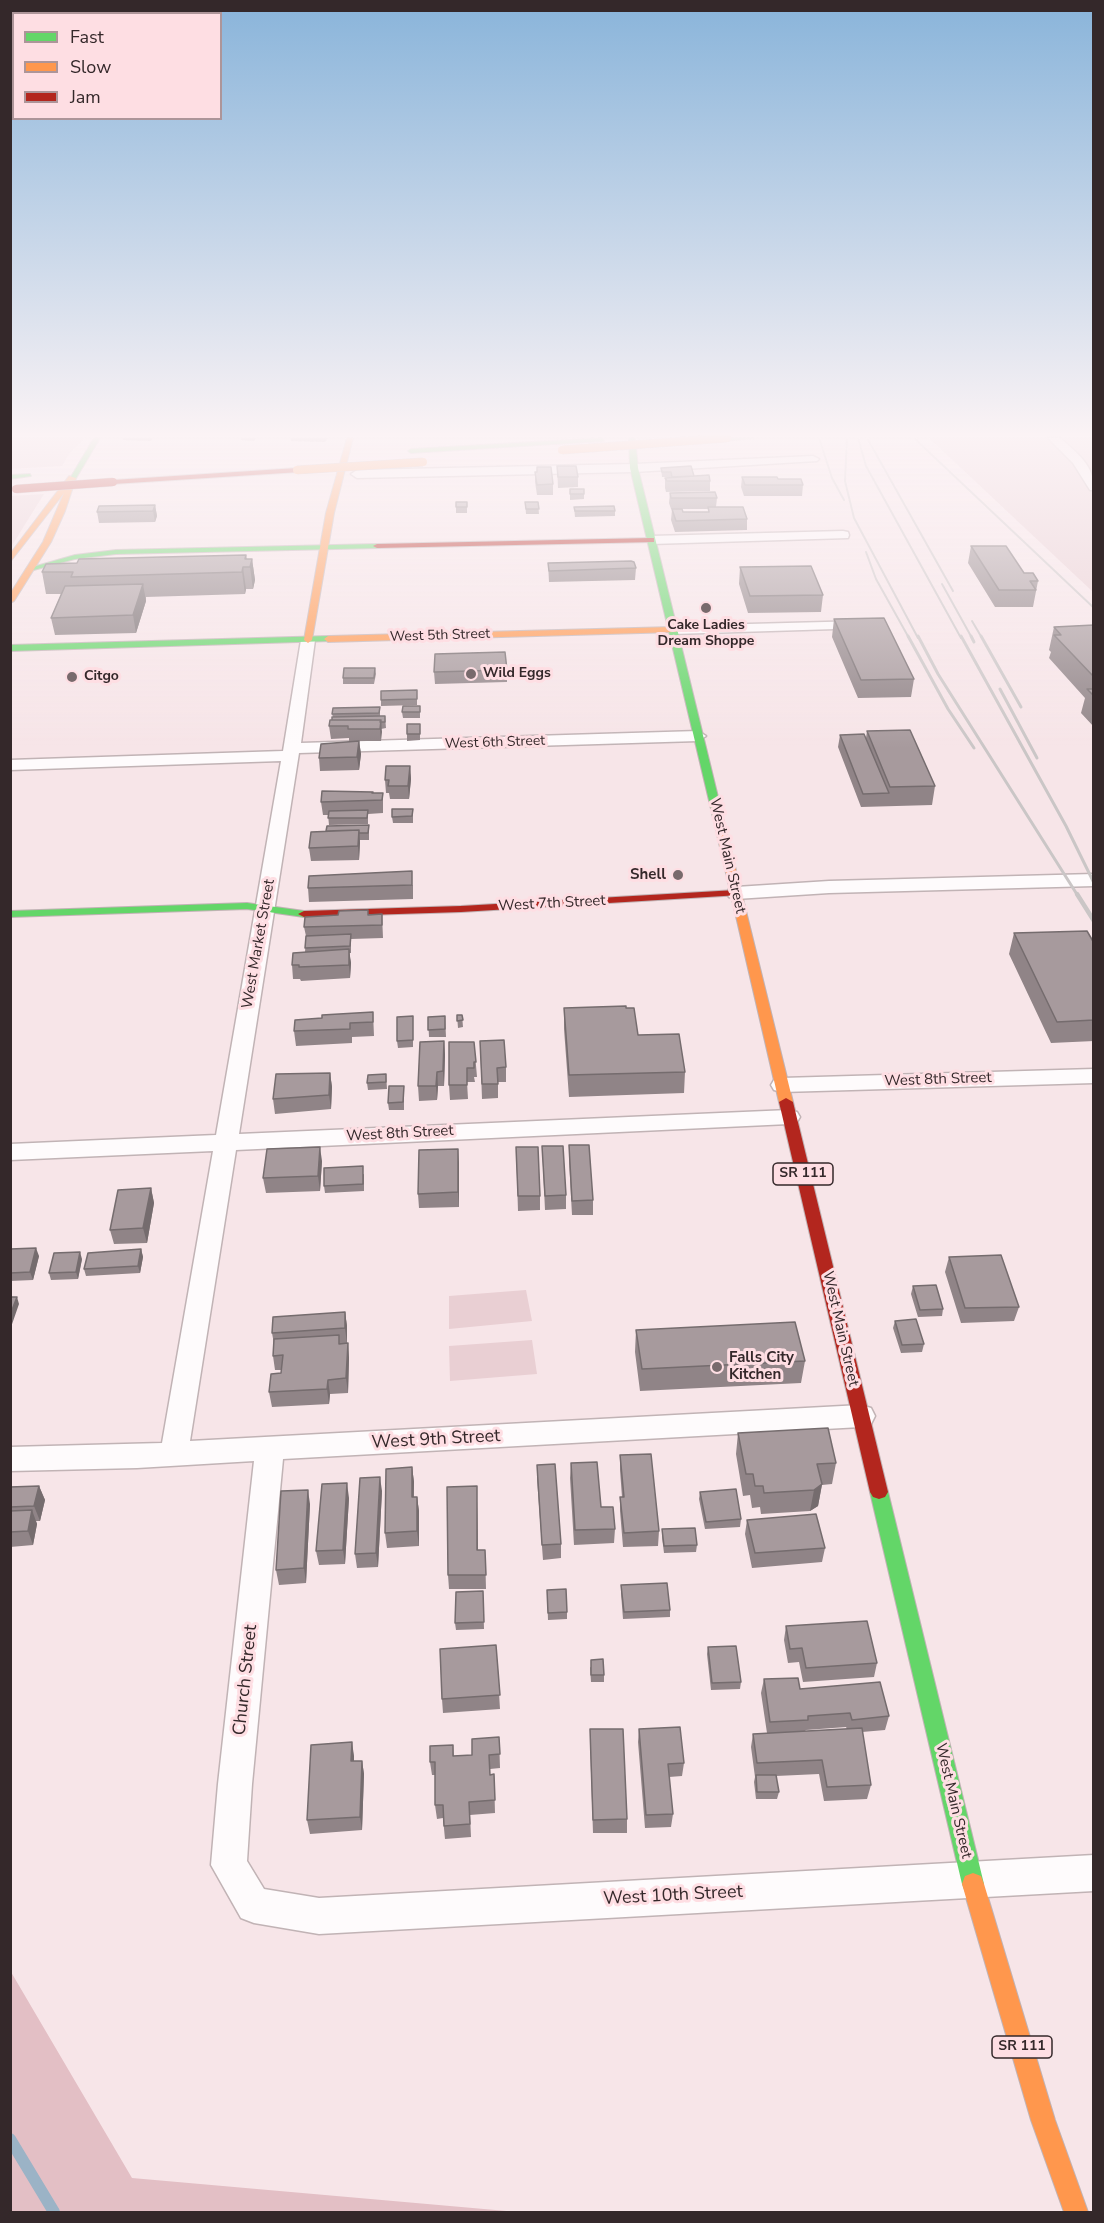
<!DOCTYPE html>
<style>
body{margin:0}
#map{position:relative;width:1104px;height:2223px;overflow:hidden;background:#f7e5e8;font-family:"Nunito Sans",sans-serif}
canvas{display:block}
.frame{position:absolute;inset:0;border:12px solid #34282a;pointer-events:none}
.legend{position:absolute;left:12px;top:12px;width:210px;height:108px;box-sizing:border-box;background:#fedee3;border:2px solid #ad9599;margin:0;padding:8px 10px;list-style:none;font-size:18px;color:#34282a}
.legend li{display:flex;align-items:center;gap:12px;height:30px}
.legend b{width:30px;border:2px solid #ad9599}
</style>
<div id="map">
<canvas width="1104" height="2223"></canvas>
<div class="frame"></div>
<ul class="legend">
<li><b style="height:8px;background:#63d668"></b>Fast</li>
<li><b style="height:8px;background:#ff974d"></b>Slow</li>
<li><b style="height:8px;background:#b3261e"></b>Jam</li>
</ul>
</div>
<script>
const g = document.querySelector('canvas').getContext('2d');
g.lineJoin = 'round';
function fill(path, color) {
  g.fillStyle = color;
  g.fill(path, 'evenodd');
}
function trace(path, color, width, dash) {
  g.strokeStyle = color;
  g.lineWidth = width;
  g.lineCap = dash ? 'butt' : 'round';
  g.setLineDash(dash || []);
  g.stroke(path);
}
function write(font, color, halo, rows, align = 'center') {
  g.font = font + ' "Nunito Sans",sans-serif';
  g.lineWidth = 6;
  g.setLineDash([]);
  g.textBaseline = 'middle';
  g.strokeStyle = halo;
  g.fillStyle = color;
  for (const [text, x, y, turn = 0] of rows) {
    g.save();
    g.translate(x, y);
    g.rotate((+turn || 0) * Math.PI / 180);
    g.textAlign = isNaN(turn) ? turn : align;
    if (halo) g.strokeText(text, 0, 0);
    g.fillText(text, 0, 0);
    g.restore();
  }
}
fill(new Path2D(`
 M10,438H85L70,453L62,466L11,469Z
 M929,438H1093V592Z
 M44,494L11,547V496Z
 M526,1290L532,1321L449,1329V1296Z
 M532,1340L537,1374L450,1381L449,1346Z`), '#e9cfd3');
fill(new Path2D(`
 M11,1972L132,2178L518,2212H11Z`), '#e3bfc5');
trace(new Path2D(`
 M10,2139L54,2212`), '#9bb3c6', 12);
const street = new Path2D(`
 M1048,438H1060C1078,454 1094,465 1094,490H1090L1073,463Z
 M813,456L819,459L817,461L634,472L357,478L351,474L357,470L634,464Z
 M843,531L848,532L849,535L848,538L651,544L645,540L651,536Z
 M863,621L868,622L870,625L868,628L673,634L666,630L673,626Z
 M308,636L315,640L301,743L698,731L706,736L698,741L299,753L239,1134L789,1110L797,1112L800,1117L797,1122L789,1124L236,1150L190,1441L861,1405L871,1408L875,1416L871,1424L861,1427L283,1459L252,1784L247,1861L264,1889L319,1898L1094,1855V1891L319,1934L254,1923L241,1918L211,1865L218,1784L254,1461L137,1468L10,1471V1447L162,1443L213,1151L10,1160V1144L216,1135L281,761L10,770V760L283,751L301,640Z
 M1094,874V886L829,893L736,899L729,897L727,893L729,889L736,887L829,881Z
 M1094,1069V1083L782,1092L774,1090L771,1085L774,1080L782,1078Z`);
const fast = new Path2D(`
 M94,438H100L75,480H69Z
 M602,438L604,441L411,453L408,451L411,449Z
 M629,438H635L638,468L727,834L722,837L717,834L630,468Z
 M725,438H755L723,441Z
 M30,474L31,476L10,479V475Z
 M377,544H380V548L116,554L75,559L30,571L26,569L75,555L116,550Z
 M328,636L331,637V641L10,651V645Z
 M247,903L304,911L310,914L304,917L247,909L10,917V911Z
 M879,1485L885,1487L888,1492L984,1884L981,1892L973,1895L965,1892L962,1884L870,1492L873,1487Z`);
const slow = new Path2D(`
 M347,438H353L334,513L312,640L308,643L304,640L326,513Z
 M69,476L76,478L65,511L51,542L14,601L10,603V594L43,542L64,493L10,562V554Z
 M673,627L677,630L676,632L328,642L324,639L328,636Z
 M722,831L727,834L793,1102L786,1106L779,1102L717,834Z
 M973,1873L981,1876L984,1884L1055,2120L1088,2212H1064L1031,2120L962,1884L965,1876Z`);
const jam = new Path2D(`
 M297,468L301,470L300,472L113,484L109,482L113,480Z
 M651,538H654V542L377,548L373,546L377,544Z
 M736,890L740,891V895L461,912L304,917L298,914L304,911L461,906Z
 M786,1098L793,1102L888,1492L885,1497L879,1499L873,1497L870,1492L779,1102Z`);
trace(street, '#c1b3b5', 3);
trace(fast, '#c1b3b5', 2);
trace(slow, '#c1b3b5', 2);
trace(jam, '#c1b3b5', 2);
fill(street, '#fefbfc');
fill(fast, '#63d668');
fill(slow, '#ff974d');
fill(jam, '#b3261e');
trace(new Path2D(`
 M819,438L832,478L844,500
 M847,438L845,481L854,518L918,638
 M858,438L866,466L961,638
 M867,438L953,591
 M914,438L1094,608
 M866,552L876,579L909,638
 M942,584L972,638
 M972,621L982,638`), '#cac6c6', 2);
trace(new Path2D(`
 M908,636L948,709L974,748
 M918,636L938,674L1078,896
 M961,636L1066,826L1094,883
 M971,636L974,642
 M981,636L1021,707
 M1000,689L1037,758`), '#cac6c6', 3);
trace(new Path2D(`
 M1077,894L1094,921`), '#cac6c6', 4.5);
const slowBridge = new Path2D(`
 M562,450L727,438
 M297,470L423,462`);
const jamBridge = new Path2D(`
 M16,489L113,482`);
trace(slowBridge, '#b4a2a5', 9, []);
trace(jamBridge, '#b4a2a5', 9, []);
trace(slowBridge, '#ff974d', 8);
trace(jamBridge, '#b3261e', 8);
fill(new Path2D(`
 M123,438H153L151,441L123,440Z
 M241,438H256L254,441L241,440Z
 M291,438H328L325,442L291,441Z
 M557,466L578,477V487L558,488Z
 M661,468L710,481V491L666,492L665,488V478L671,477H662Z
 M535,472L553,484V495H537L535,482Z
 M742,477L778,479L803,485L802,496H744L741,487Z
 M570,489L584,494V499L570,500Z
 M670,493L717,498L716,507L747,519V530L675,532L671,520L672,509L683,512H708V509H671L669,503Z
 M456,502H467V513H456Z
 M525,502H538L539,514H526Z
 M155,505L157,516L155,522L99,523L97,512Z
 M574,507L615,511V516L575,517Z
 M971,546L1038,581L1033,607H995L968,563Z
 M246,555L247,559H252L255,580L253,589H246L245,594L146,597V601L136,633L55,635L51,618L61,594H46L42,572L77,563Z
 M548,563L636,568L635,580L549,582Z
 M740,567L823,595L821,612L748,613L739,584Z
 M834,619L914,679L911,697L858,698L832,637Z
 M1094,625V727L1081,713L1085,698L1049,658L1051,652L1049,650L1054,627Z
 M375,668L376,674L374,684H343V678Z
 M507,670V682L435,684L434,672Z
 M417,690V705L381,706V700Z
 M420,706V718H403L402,712Z
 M380,707V716H385L386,728L381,729V741H359L361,754L359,770L320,771L319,758L356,741H349V738L331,739L329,726L333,717L332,714Z
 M407,724H420V740L407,741Z
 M867,731L935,786L932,805L861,807L838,747L840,735L866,738Z
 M410,766L411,779L409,799H390L389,793H386L385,780Z
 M373,793H383V813L368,814V824L329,825L328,815H323L321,802Z
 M413,809V823H393L392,817Z
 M326,831H369V840H360L359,860L311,861L309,848Z
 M413,885V899L309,902L308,888Z
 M369,914H382L383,938L351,939V953H349L351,963L350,978L301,981L300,979H293L292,965L305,952L306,936L304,927Z
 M1014,933L1094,943V1041L1051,1043L1009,954Z
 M564,1008H626L638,1035L685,1072L684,1093L569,1097L564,1029Z
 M373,1012L374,1036L352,1037V1043L296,1046L294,1031L322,1018Z
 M457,1015H462L463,1027L458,1028Z
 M413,1016V1047L398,1048L397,1041Z
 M445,1016L446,1037H429L428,1017Z
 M444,1041L445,1055L444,1086H438L437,1100L419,1101L418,1086Z
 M480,1041L506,1067V1082H498V1098L482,1099Z
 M474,1042L477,1077H474L475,1082H467L468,1099L450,1100L449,1085Z
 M330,1073L332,1087L331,1109L275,1114L273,1099Z
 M386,1074L387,1089L368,1090L367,1083Z
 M404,1093V1110H389L388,1103Z
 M569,1145L593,1200V1215H572L569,1160Z
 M542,1146L566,1195V1209L545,1210Z
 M516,1147L540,1196V1210L518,1211Z
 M322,1161L320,1191L266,1193L263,1178Z
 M459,1163V1207L419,1208L418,1194Z
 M364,1174V1191L325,1193L324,1186Z
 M151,1188L154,1203L147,1243L114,1244L110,1230Z
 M10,1249L39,1256L33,1280L10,1281Z
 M141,1249L143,1257L140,1273L86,1276L84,1269Z
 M949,1257L1019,1307L1014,1321L961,1323L945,1272Z
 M82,1259L78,1279L51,1280L49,1273Z
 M913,1286L943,1309L942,1316L918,1317L911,1294Z
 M345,1312L347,1326V1343H340H348L349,1358L348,1393L330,1394L329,1404L272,1407L269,1392L281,1373L282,1370H275L273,1356L274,1344L272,1333Z
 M895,1321L924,1344L922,1352L901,1353L893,1328Z
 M636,1330L805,1361L801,1383L640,1391L635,1352Z
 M738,1433L836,1463L832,1484L822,1485L818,1506L810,1511L761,1514L760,1507L752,1508L750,1495L743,1496L736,1454Z
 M620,1455L659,1531L658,1546L623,1547L620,1511V1497H622L620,1470Z
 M571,1463L615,1529L614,1543L574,1545L570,1478Z
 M537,1465L561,1544V1558L543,1560L537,1479Z
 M412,1467L414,1482V1497H417L419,1511V1546L387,1548L385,1533Z
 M39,1486L45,1500L40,1521H36L37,1524L33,1545L10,1547V1487Z
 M382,1491L378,1567L357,1568L355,1554Z
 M700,1492L741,1519L740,1527L705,1529L699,1499Z
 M349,1498L345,1564L319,1565L316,1551Z
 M477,1501L478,1550H485L486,1589H449L448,1575Z
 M310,1504L306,1583L279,1585L276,1570Z
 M747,1520L825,1548L822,1562L752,1568L745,1534Z
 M662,1529L697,1545L696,1552L664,1553L662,1537Z
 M621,1585L670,1610V1617L623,1619L621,1593Z
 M547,1590L567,1612V1619L548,1620Z
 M483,1591L484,1629L456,1630L455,1623Z
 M786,1626L877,1663L874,1677L803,1682L799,1662L788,1663L784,1640Z
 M496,1645L500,1709L443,1713L442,1699Z
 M708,1647L741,1682L740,1689L711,1690L707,1654Z
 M590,1667L604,1675V1682H591Z
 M764,1679L800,1689L889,1716L885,1730L862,1732L871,1785L867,1799L824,1801L819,1774L776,1776L779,1792L777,1799H756L754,1782L755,1777L751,1747L753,1734L767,1733L761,1693ZM846,1727L847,1729L805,1731L806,1730Z
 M590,1729L627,1819V1833H593L590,1743Z
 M639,1729L684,1763L682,1776L669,1777L673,1814L671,1827L645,1828L638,1742Z
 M499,1737L500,1768L490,1769V1775L494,1774L495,1813L470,1815L471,1837L445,1839L443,1818L437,1819L435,1805V1775H432L430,1762L453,1745L454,1756L472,1755Z
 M352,1742L354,1761H362L364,1774L362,1830L310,1834L307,1820Z`), '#908487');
fill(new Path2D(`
 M155,505L157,516L155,522L153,511Z
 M252,559L255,580L253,589L250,567Z
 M243,567L246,589L245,594L242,572Z
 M143,584L146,601L136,633L133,615Z
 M381,720L382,732L381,741L380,729Z
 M359,741L361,754L359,770L357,757Z
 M410,766L411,779L409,799L408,786Z
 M359,830L360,843L359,860L358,846Z
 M349,949L351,963L350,978L349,965Z
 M444,1041L445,1055L444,1086L443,1071Z
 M437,1072L438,1086L437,1100L436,1086Z
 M330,1073L332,1087L331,1109L329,1095Z
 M320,1147L322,1161L320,1191L318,1176Z
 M458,1149L459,1163V1207L458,1192Z
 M151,1188L154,1203L147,1243L143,1228Z
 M36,1248L39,1256L33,1280L30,1272Z
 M141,1249L143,1257L140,1273L138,1266Z
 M80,1252L82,1259L78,1279L76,1272Z
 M17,1297L19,1304L10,1330V1315Z
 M345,1312L347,1326V1343L345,1328Z
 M348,1343L349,1358L348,1393L346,1378Z
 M328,1380L330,1394L329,1404L327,1389Z
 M412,1467L414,1482L413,1512L412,1497Z
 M380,1477L382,1491L378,1567L376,1553Z
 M347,1483L349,1498L345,1564L343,1550Z
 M822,1484L818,1506L810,1511L814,1490Z
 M39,1486L45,1500L40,1521L34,1506Z
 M477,1486V1501L478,1565L477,1550Z
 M308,1490L310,1504L306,1583L304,1568Z
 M417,1497L419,1511V1546L417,1531Z
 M32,1510L37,1524L33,1545L28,1531Z
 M352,1742L354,1756V1775L351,1761Z
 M362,1761L364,1774L362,1830L360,1817Z`), '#756c6e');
const building = new Path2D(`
 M557,466H576L578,477H558Z
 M691,466L694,476L672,477L671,472H662L661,468Z
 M537,467H551L553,484L537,485L535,472H537Z
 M709,475L710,481H667L665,478Z
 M742,477H777L778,479H801L803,485H745Z
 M570,489H584V494H570Z
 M715,492L717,498H671L670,493Z
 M456,502H467V507H456Z
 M525,502H538L539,509H526Z
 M155,505L153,511L97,512L99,506Z
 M614,506L615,511H575L574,507Z
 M708,507H743L747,519L676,521L672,509H682L683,512H709Z
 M971,546H1006L1024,573H1033L1038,581H1030L1036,590H999Z
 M246,555L245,559H252L250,567H243L242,572L71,577L73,572H42L46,564L77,563L79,559Z
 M631,561L634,562L636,568L549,571L548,563Z
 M811,566L823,595L750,596L740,567Z
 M143,584L133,615L51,618L65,586Z
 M884,618L914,679L861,680L834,619Z
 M1094,625V677L1054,635H1061L1054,627Z
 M505,652L507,670L434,672L435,654Z
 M344,668H375L374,678H343Z
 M1087,689H1094V696Z
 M417,690V699L381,700V691Z
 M403,706H420V712H402Z
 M380,707L379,713L332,714L333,708Z
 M379,716H385V722H380L381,720H332V717Z
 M330,720H381L380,729H348V726H329Z
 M407,724H420V734H407Z
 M910,730L935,786L890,787L867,731Z
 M864,734L889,793L863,794L840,735Z
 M359,741L357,757L319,758L321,744Z
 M386,766H410L408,786H388L389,780H385Z
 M322,791L373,792L372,793H383L382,800L321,802Z
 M392,809H413L412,816L392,817Z
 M368,810L367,818H328L329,811Z
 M369,825L368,833H359V830L326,831L327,826Z
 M359,830L358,846L309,848L311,832Z
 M412,871V885L308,888L309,876Z
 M368,910V915L382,914V925L304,927L305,917L338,915L339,911Z
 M1087,931L1094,943V1020L1057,1022L1014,933Z
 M351,934L350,946L305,948L306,936Z
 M349,949V965L299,967V965H292L293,953Z
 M626,1006V1008H634L638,1035L679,1034L685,1072L569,1075L564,1008Z
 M373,1012V1022L350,1023V1029L294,1031L295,1020L322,1018V1015Z
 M457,1015H462L463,1020L457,1021Z
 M413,1016V1040L397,1041V1017Z
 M445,1016V1029L428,1030V1017Z
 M504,1040L506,1067L497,1068L498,1084H482L480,1041Z
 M444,1041L443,1071L437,1072L436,1086H418L420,1042Z
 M449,1042H474L476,1062H474V1068H467V1085H449Z
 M330,1073L329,1095L273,1099L276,1074Z
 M386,1074V1082L367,1083L368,1075Z
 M389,1086H404L403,1102L388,1103Z
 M569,1145H589L593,1200L572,1201Z
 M542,1146H563L566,1195L545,1196Z
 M320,1147L318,1176L263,1178L267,1149Z
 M516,1147H538L540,1196H518Z
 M458,1149V1192L418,1194L419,1150Z
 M363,1166V1184L324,1186V1168Z
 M151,1188L143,1228L110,1230L118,1190Z
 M36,1248L30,1272L10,1273V1249Z
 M141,1249L138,1266L84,1269L88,1253Z
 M80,1252L76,1272L49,1273L54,1253Z
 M1001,1255L1019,1307L965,1308L949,1257Z
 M936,1285L943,1309L920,1310L913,1286Z
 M10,1297H17L10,1315Z
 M345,1312V1328L272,1333L273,1317Z
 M916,1319L924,1344L902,1345L895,1321Z
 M795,1322L805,1361L642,1369L636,1330Z
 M339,1335V1344L348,1343L346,1378L328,1380L327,1389L269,1392L271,1374L281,1373L283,1355L273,1356L274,1339Z
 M828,1428L836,1463L817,1464L822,1484L814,1490L764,1493L763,1486H755L753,1474H746L738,1433Z
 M651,1454L659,1531L624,1533L620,1497H624L620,1455Z
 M597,1462L601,1507H613L615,1529L575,1530L571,1463Z
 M555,1464L561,1544L542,1545L537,1465Z
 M412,1467V1497H417V1531L385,1533L386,1469Z
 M380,1477L376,1553L355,1554L360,1478Z
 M347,1483L343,1550L316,1551L322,1484Z
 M39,1486L34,1506L10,1507V1487Z
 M477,1486V1550H485L486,1575H448L447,1487Z
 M736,1489L741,1519L706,1522L700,1492Z
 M308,1490L304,1568L276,1570L281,1491Z
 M32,1510L28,1531L10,1532V1511Z
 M816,1514L825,1548L755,1553L747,1520Z
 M695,1528L697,1545L664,1546L662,1529Z
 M667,1583L670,1610L624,1612L621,1585Z
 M566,1589L567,1612L548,1613L547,1590Z
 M483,1591L484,1622L455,1623L456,1592Z
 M867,1621L877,1663L806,1668L802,1648L790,1649L786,1626Z
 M496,1645L500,1695L442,1699L440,1649Z
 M736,1646L741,1682L712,1683L708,1647Z
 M603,1659L604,1675H591V1660Z
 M798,1678L800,1689L880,1682L889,1716L852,1720L850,1713L808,1716V1720L770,1722L764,1679Z
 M680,1727L684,1763L668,1764L673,1814L646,1815L639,1729Z
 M862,1728L871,1785L827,1787L822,1760L757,1763L753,1734Z
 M590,1729H623L627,1819L593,1820Z
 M499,1737L500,1754L489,1755L490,1775L494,1774L495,1800L469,1802L470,1824L444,1826L443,1805H435V1762H430V1746L453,1745V1756L472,1755V1739Z
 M352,1742L351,1761H362L360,1817L307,1820L311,1745Z
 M756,1775H776L779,1792H757Z`);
fill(building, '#a79a9d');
trace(building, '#756c6e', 1.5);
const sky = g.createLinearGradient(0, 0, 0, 749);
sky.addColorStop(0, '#89b4da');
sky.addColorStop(0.58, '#fbf3f5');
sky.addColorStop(1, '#fbf3f500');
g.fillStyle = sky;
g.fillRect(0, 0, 1104, 749);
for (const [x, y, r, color] of [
 [706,608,6,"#786a6c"],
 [471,674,6,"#786a6c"],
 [72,677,6,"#786a6c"],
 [678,875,6,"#786a6c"],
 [717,1367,6,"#786a6c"]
]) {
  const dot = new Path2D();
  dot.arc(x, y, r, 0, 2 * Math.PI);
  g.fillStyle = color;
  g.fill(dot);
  trace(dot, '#fedee3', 2);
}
write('bold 14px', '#34282a', '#fedee3', [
 ["Cake Ladies",706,626,"center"],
 ["Dream Shoppe",706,642,"center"],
 ["Wild Eggs",483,674],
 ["Citgo",84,677]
], 'left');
write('14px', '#34282a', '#fedee3', [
 ["West 5th Street",440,636,-2],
 ["West 6th Street",495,743,-2]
]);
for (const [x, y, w] of [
 [803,1174,60],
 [1022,2047,60]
]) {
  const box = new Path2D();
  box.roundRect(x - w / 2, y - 11, w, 22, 4.5);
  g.fillStyle = '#fedee3';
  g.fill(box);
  trace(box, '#34282a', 1.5);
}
write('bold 14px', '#34282a', null, [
 ["SR 111",803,1174],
 ["SR 111",1022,2047]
]);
write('15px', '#34282a', '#fedee3', [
 ["West Main Street",727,856,77],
 ["West 7th Street",552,904,-3],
 ["West Market Street",259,944,-80],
 ["West 8th Street",938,1080,-2],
 ["West 8th Street",400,1134,-3],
 ["West Main Street",840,1329,77],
 ["West Main Street",953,1801,77]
]);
write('bold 15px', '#34282a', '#fedee3', [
 ["Shell",666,875],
 ["Falls City",729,1358,"left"],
 ["Kitchen",729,1375,"left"]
], 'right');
write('18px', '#34282a', '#fedee3', [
 ["West 9th Street",436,1440,-3],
 ["Church Street",246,1680,-84],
 ["West 10th Street",673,1896,-3]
]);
</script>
